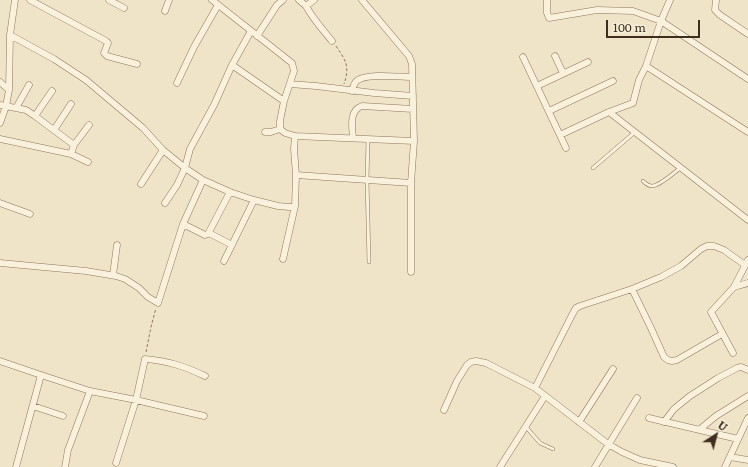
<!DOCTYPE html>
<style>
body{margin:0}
#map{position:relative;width:748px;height:467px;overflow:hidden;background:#f0e4c8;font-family:Literata,serif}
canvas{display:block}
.north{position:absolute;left:696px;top:415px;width:40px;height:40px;-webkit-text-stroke:3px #f7eed8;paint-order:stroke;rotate:36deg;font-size:11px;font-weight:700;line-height:16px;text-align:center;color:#3d2e20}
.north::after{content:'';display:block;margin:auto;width:14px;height:18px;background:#3d2e20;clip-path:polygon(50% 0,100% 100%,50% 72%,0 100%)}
.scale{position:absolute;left:606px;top:20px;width:94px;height:18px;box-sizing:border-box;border:2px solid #3d2e20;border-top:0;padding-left:5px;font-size:12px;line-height:14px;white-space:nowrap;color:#3d2e20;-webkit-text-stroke:3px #f7eed8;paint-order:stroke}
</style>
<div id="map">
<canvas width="748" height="467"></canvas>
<div class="north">U</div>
<div class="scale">100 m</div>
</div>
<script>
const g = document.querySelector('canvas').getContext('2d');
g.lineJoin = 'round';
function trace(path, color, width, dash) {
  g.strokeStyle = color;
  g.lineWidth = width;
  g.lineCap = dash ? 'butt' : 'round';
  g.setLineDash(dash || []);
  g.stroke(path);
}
const lane = new Path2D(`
 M368,139L367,180L369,262
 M593,168L635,132
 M643,181C645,183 648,186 652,186C659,186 674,173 680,168
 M526,427L540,443L553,449`);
const street = new Path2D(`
 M30,0L106,41L108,43L104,53L107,56L137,64
 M109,0L124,8
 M212,0L292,63L294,71L284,101L280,121V129L271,132H265
 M299,0L306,6L314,0
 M362,0L409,56L412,64L414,141L411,183V272
 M547,0V13L549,18L597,10L633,11L661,21L748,79
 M716,0L715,10L720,15L748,34
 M306,6C313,19 323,30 332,41
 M165,11L169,0
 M10,35L54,59L86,80L143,128L163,150L185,168L203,180L230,192L254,200L278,206L289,207L295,206
 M257,36L277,5L283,0
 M555,56L563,73
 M523,57L566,148
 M232,65L284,101
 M646,66L748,132
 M0,82L9,90
 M177,83L194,47L218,5
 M290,84L316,86L374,93L413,96
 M537,86L588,62
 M352,91C353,87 354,82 358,80C368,73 400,77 412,77
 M0,105L26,110L35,116L74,145
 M16,108L29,85
 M549,111L613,81
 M609,112L748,220
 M35,116L52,91
 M0,123L6,106L9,90L10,35L15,0
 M280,129L285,133L295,136L414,141
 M54,130L71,104
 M560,135L609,112L633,103L639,80L646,66L661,21L670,0
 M353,138C352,127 349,110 362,106L413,109
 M0,139L71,154L74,145L89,125
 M71,154L88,162
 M296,175L411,183
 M141,184L163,150
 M0,203L30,214
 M165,203L177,185L185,168L190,149L214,105L232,65L251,31
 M183,224L205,235L208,234L230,192
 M209,233L232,245
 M283,259L295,206L296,175L294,149L295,136
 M224,261L254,200
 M0,263L86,271L116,276L125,279L139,288L148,297L158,303L183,224L203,180
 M113,275L117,245
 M734,287L748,283
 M632,289L651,328L664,357L668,360L672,361L677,360L722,334
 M733,353L711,312L734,287L748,260
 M0,361L41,375L90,391L136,400L204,416
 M535,388L572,315L576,308L580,306L632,289L661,277L681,266L701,249L707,246H714L724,250L745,265
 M33,406L63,416
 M444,410L457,381L467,365L471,362L476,361L486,363L535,388L608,444L622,452L640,460L673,467
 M649,418L738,439
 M579,422L613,369
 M664,422L674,409L690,396L718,378L737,368L741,367L748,370
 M699,430L716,416L748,396
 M730,457L748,460
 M116,463L136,400L145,359C168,361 184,366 205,376
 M16,467L41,375
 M65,467L68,450L90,391
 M500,467L545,396
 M595,467L637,398
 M725,467L748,418`);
trace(lane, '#8d765c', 4);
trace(street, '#8d765c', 7);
trace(new Path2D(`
 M336,46C346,61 350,66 344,84
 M146,352L151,327L156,308`), '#8d765c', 1, [3, 2]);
trace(lane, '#faf1dc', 3);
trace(street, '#faf1dc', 6);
</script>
